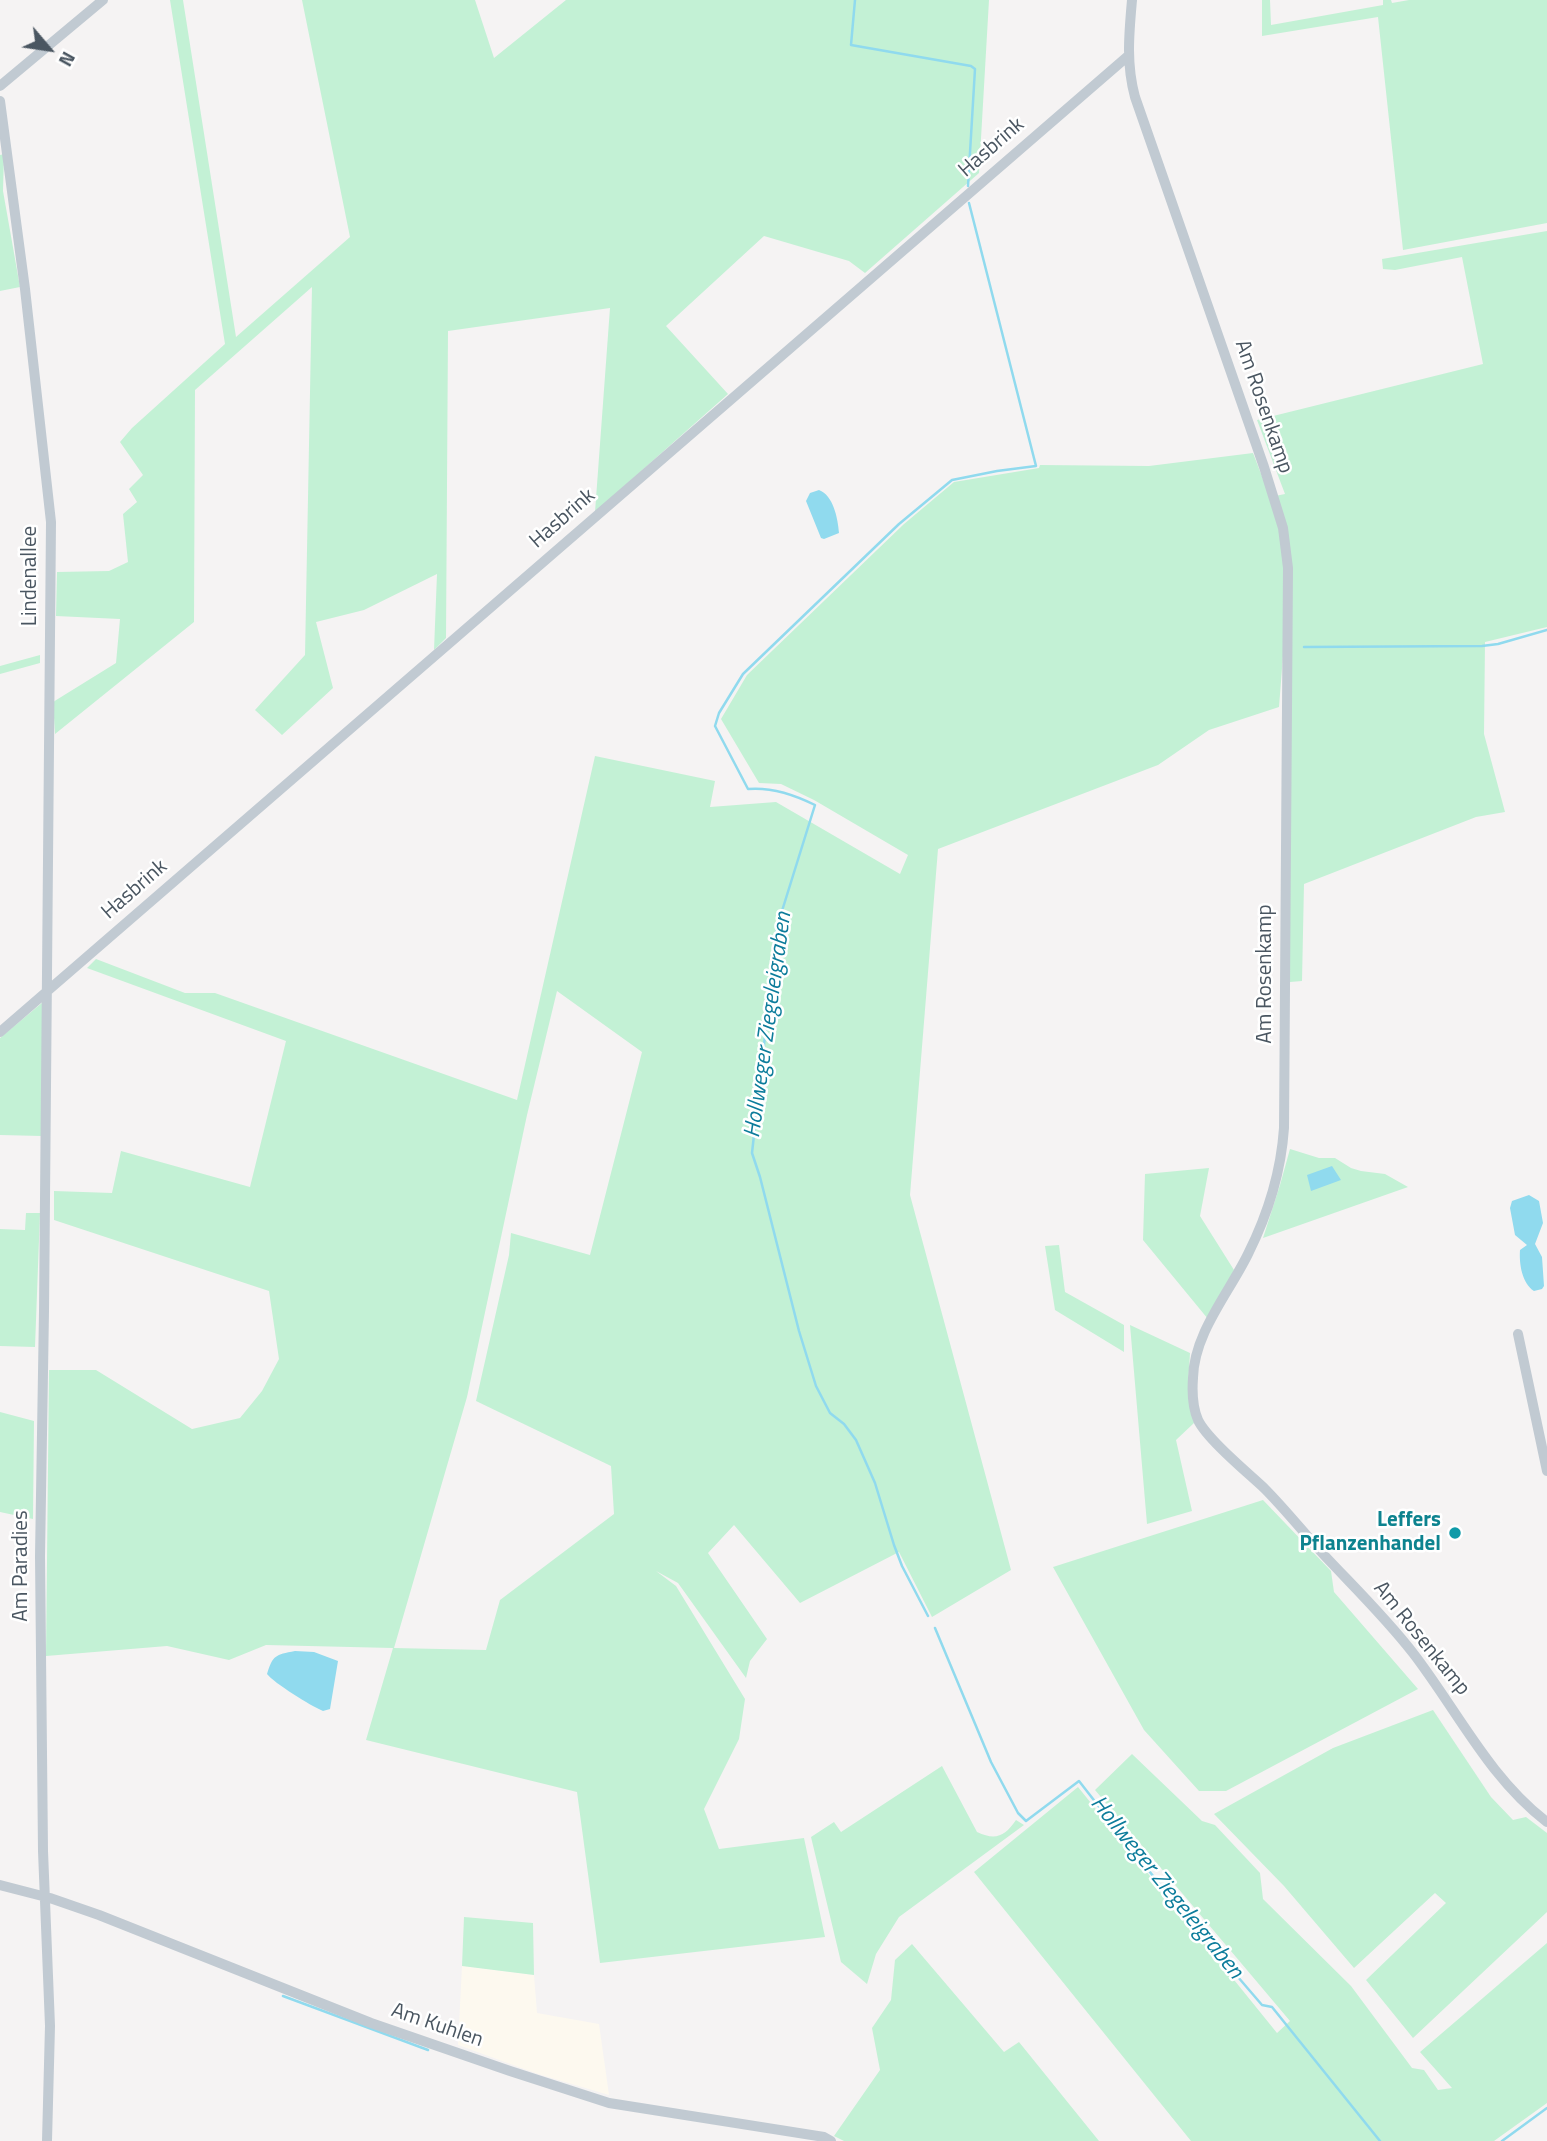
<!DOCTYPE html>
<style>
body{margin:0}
#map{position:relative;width:1547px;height:2141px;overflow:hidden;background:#f5f3f3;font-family:"Titillium Web",sans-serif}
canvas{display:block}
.north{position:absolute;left:14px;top:14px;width:70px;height:70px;-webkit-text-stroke:5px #fff;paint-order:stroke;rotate:119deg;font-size:19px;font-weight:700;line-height:28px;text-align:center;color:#4a5661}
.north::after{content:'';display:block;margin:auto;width:24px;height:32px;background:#4a5661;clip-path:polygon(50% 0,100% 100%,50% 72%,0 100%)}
</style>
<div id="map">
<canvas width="1547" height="2141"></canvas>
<div class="north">N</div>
</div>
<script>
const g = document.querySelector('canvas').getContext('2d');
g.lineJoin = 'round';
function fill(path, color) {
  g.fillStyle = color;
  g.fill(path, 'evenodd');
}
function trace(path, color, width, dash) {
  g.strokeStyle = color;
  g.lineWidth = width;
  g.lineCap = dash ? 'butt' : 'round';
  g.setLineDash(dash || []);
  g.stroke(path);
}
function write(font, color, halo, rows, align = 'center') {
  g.font = font + ' "Titillium Web",sans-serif';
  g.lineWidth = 5;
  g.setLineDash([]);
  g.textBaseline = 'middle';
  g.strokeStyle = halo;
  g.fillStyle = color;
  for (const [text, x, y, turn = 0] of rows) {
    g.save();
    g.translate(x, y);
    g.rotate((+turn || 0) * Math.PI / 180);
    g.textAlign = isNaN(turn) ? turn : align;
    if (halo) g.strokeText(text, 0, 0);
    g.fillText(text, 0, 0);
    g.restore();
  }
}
fill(new Path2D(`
 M462,1966L534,1975L537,2013L599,2024L609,2095L538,2074L458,2045Z`), '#fdf9ef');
fill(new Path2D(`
 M170,0H183L236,337L350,237L302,0H475L494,58L566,0H989L979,173L865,273L849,261L764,236L666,326L728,394L595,512L610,308L448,331L446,638L434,650L437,574L364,610L316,622L333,688L282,735L255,710L305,655L312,287L195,390L194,622L55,734L53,702L116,663L120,619L56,616L57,572L109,571L128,562L123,514L137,502L129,489L143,475L120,442L132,428L225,344Z
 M1262,0H1270L1271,25L1383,5V0H1391L1392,3L1409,0H1547V223L1403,250L1378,17L1262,36Z
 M4,154L3,191L20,287L0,291V155Z
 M1547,231V627L1485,642L1484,734L1505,812L1476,817L1304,884L1302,981L1290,982L1285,630L1279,707L1209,730L1158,765L938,849L910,1195L1011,1570L932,1617L899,1552L800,1603L734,1525L708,1553L767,1639L750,1661L746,1678L678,1583L656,1571L676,1586L745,1699L739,1739L704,1809L719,1849L804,1838L825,1937L600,1963L577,1792L366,1740L393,1648L266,1645L229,1660L167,1646L46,1656L49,1370H96L192,1429L240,1418L262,1391L279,1359L269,1291L54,1220V1191L112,1193L121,1151L250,1187L286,1041L87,968L96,959L185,993H215L517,1100L595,756L715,781L710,807L776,802L900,874L908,855L814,800L781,784L759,783L721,719L747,675L904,524L954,482L1039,468L1040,465L1149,466L1253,453L1270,497L1285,494L1257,420L1483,364L1462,257L1395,270L1383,269L1382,259ZM557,991L642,1052L590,1255L511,1233L509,1255L476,1401L611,1466L614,1514L500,1600L486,1650L394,1648L467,1397L527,1115Z
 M40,655V663L0,674V666Z
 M43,1002L42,1136L0,1135V1038Z
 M1290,1149L1319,1158H1335L1351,1168L1361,1171L1385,1174L1408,1187L1263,1238L1280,1185Z
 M1209,1168L1200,1216L1234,1270L1208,1319L1143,1240L1145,1174Z
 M26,1213H40L35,1347L0,1346V1229L25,1230Z
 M1059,1245L1065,1292L1124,1325V1352L1055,1310L1045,1246Z
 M1130,1325L1190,1353L1188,1387L1194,1423L1176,1440L1192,1511L1147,1524Z
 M0,1412L34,1421L33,1519L0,1512Z
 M1263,1500L1331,1571L1334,1592L1418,1689L1226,1791H1199L1144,1730L1053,1567Z
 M1433,1710L1491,1797L1513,1820L1526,1817L1547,1833V1912L1413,2038L1366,1980L1446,1903L1435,1893L1354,1968L1284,1886L1214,1814L1333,1748Z
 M1132,1754L1202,1821L1215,1825L1260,1873L1263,1899L1351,1986L1412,2068L1424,2070L1438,2090L1452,2088L1420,2052L1547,1943V2103L1494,2141H1191L974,1872L1078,1787L1277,2033L1290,2021L1095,1790Z
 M942,1766L977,1832C996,1841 1005,1836 1016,1820L1024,1825L899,1917L876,1954L867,1984L841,1962L811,1837L834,1822L841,1832Z
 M464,1917L533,1923L534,1975L462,1966Z
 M912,1944L1004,2052L1019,2042L1099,2141H844L834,2136L880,2070L872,2028L891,2000L895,1960Z`), '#c3f1d5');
fill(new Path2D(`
 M819,490C833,495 838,518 839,533L824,539L821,538L806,501L810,493Z
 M1332,1166L1341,1180L1311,1191L1307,1175Z
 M1529,1195L1539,1201L1543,1223L1535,1244L1542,1257L1544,1286L1542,1289L1534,1291C1522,1283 1519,1264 1520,1250L1527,1245L1515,1235L1510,1208L1512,1201Z
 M295,1651L314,1652L338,1661L330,1709L323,1711C311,1706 274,1683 267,1674C273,1655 275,1655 295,1651Z`), '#90daee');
trace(new Path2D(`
 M855,0L851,45L971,66L975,69L968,186
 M1304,647L1482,646L1498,644L1547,630
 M928,1616L902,1566L894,1545L875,1483L856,1440L844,1424L830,1413L816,1386L799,1331L760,1177L752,1153L777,927L815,805C795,795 771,787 748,789L715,726L719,713L743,674L899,524L952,480L997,471L1036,466L969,203
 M935,1628L991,1762L1018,1813L1026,1821L1079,1781L1171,1899L1262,2005L1272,2007L1380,2141
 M283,1996L428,2050
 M1502,2141L1547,2108`), '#90daee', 2.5);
trace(new Path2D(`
 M1132,0C1129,34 1126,64 1135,97L1264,467L1283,528L1288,568L1284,1128C1281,1172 1268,1214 1248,1254C1229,1293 1194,1333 1193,1378C1192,1391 1193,1408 1198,1420C1207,1439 1248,1473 1264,1488C1285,1509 1304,1533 1324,1555C1354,1587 1386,1618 1413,1653C1457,1710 1489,1778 1547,1822
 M0,86L103,0
 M0,101L25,289L51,522L44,1311L40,1556L43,1851L50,2026L47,2141
 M0,1032L1128,56
 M1518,1334L1547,1471
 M0,1885L50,1898L99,1915L371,2023L510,2071L609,2103L824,2137L831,2141`), '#c1cad2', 10);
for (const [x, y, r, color] of [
 [1455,1533,7,"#0f9aa8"]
]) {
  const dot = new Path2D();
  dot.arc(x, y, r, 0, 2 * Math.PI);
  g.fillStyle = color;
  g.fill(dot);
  trace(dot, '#fff', 2.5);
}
write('21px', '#4a5661', '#fff', [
 ["Hasbrink",992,148,-41],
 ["Am Rosenkamp",1263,407,71],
 ["Hasbrink",563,519,-41],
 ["Lindenallee",31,576,-90],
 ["Hasbrink",135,890,-41],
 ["Am Rosenkamp",1266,974,-90],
 ["Am Paradies",22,1566,-90],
 ["Am Rosenkamp",1421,1639,51],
 ["Am Kuhlen",437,2026,19]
]);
write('bold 21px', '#0d838f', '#fff', [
 ["Leffers",1441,1521],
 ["Pflanzenhandel",1441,1545]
], 'right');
write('italic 23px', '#0c7c9b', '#fff', [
 ["Hollweger Ziegeleigraben",769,1025,-82],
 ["Hollweger Ziegeleigraben",1166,1888,51]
]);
</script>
